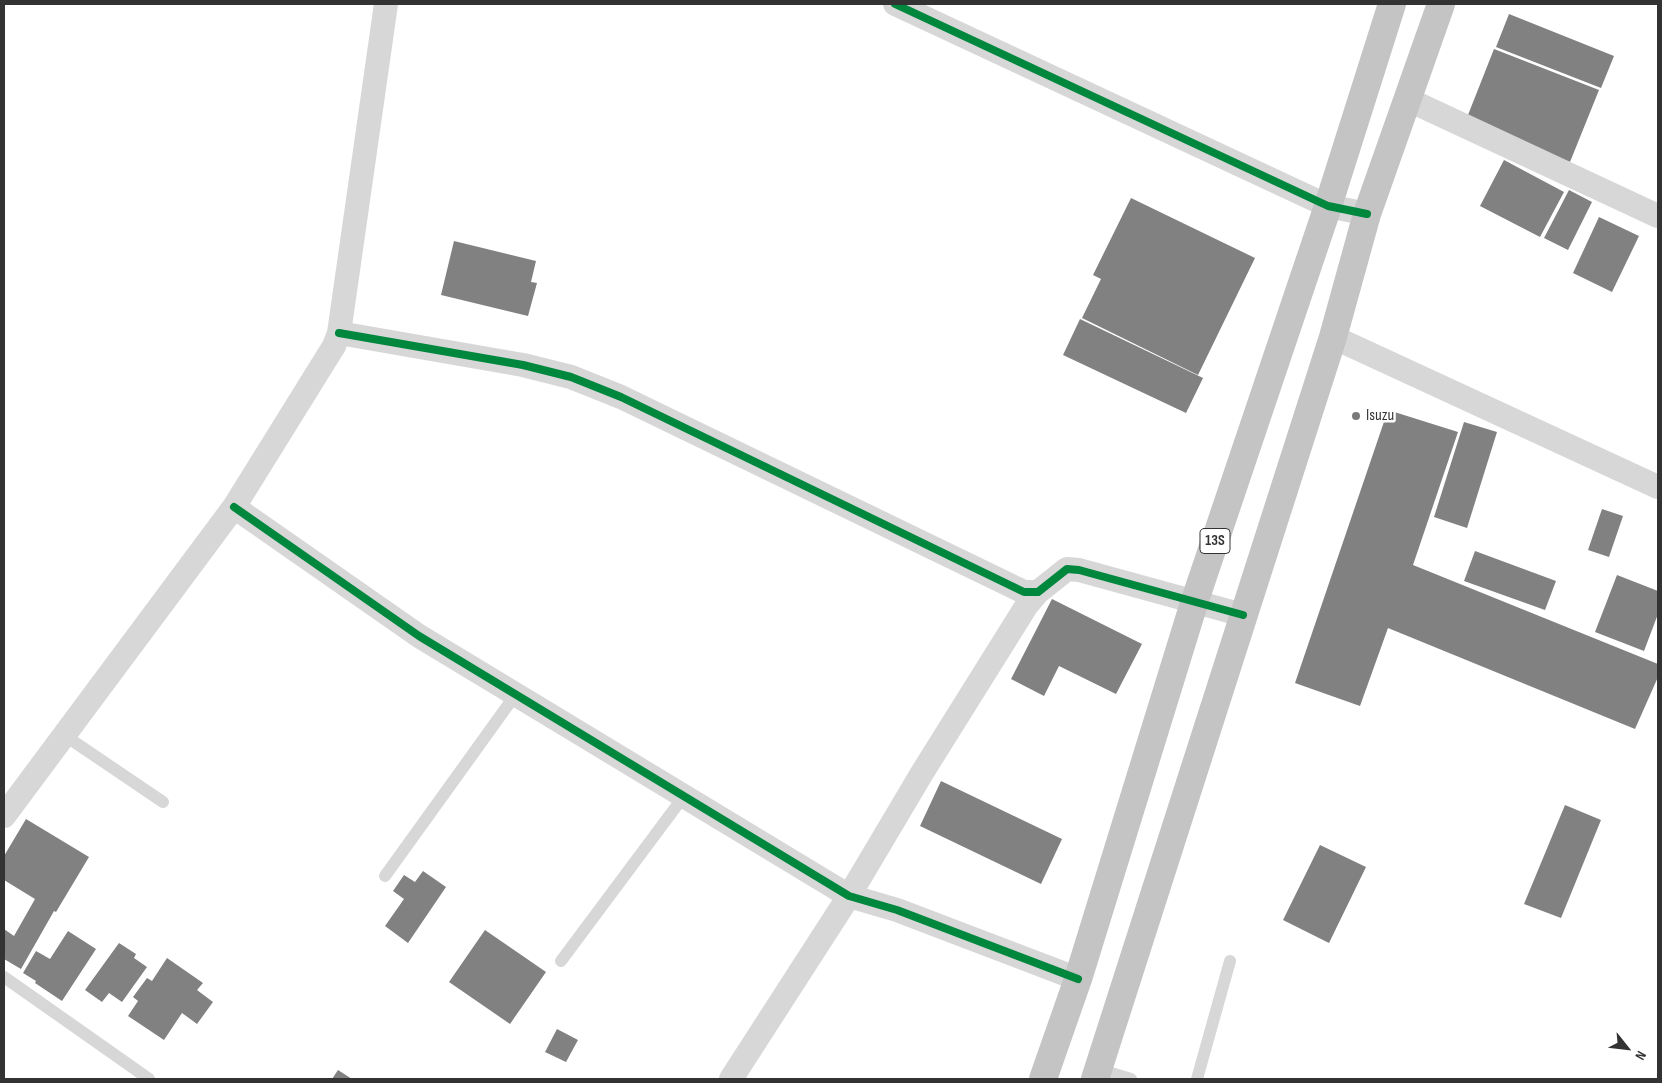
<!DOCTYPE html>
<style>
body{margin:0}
#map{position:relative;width:1662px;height:1083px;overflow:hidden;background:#fff;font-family:"Sofia Sans Condensed",sans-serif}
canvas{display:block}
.frame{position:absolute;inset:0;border:5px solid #333;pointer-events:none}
.north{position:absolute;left:1602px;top:1023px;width:50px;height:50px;-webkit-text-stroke:4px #fff;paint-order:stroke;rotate:119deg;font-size:14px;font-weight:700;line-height:20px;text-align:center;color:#333}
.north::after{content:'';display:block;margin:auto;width:18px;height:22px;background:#333;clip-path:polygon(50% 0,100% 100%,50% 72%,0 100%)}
</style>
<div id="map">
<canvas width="1662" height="1083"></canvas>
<div class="frame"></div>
<div class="north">N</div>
</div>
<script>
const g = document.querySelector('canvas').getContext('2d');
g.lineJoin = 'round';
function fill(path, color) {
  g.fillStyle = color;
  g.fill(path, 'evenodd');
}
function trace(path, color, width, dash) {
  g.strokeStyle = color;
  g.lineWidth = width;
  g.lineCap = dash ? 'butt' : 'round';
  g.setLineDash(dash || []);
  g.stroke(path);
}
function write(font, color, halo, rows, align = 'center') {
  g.font = font + ' "Sofia Sans Condensed",sans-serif';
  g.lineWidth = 5;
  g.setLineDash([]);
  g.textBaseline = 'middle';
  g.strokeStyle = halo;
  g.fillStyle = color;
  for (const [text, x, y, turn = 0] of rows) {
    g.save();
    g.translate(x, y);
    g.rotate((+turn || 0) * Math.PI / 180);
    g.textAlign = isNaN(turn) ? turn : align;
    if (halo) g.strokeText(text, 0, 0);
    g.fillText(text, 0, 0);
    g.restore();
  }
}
fill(new Path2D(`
 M1509,14L1614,56L1601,88L1496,47Z
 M1494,49L1599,90L1570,162L1466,120Z
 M1504,160L1564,192L1540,237L1480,206Z
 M1569,190L1592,202L1568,250L1544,238Z
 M1131,198L1255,258L1198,375L1082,318L1101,279L1093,275Z
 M1599,217L1639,236L1612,292L1573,273Z
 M454,241L536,261L531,282L537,283L528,316L441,295Z
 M1080,319L1203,378L1186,413L1063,355Z
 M1388,410L1458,432L1413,565L1658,664V677L1635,729L1388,628L1360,706L1295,683Z
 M1464,422L1497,432L1467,528L1434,517Z
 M1602,509L1623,516L1609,557L1588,550Z
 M1475,551L1556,581L1545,610L1464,581Z
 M1617,575L1658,591V614L1644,651L1595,632Z
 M1052,599L1142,644L1116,694L1059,666L1044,696L1011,679Z
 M941,781L1062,839L1041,884L920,826Z
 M1565,805L1601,820L1561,918L1524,904Z
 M26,819L89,857L56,912L54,911L21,969L4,959V929L14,936L35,899L4,880V856Z
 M1320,845L1366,867L1329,943L1283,920Z
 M423,871L446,887L408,943L385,926L404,899L393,891L404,875L415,882Z
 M485,930L546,972L510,1024L449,982Z
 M68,931L96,949L62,1001L35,983L36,981L23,973L36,951L50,959Z
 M119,943L136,954L134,958L147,967L122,1002L109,993L102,1002L85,990Z
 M167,958L203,983L197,990L213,1002L197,1024L182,1013L164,1040L128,1016L138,1001L133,997L147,978L152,981Z
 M557,1029L578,1040L566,1062L545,1052Z
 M338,1070L352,1079H332Z`), '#818181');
trace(new Path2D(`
 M64,735L163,802
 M385,876L516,694
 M561,961L684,796
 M4,977L149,1079
 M1098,1069L1131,1079
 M1197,1079L1230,961`), '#d7d7d7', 12);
trace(new Path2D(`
 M895,4L1328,206L1367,214
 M1409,100L1658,216
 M339,333L523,365L571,377L621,397L1024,592H1038L1067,569L1079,570L1243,615
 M1333,337L1658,487
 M234,507L419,636L849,896L897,910L1078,979
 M4,816L234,507L334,346L339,333L386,4
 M731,1079L849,896L922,773L1027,605L1038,592`), '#d7d7d7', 24);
trace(new Path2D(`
 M1043,1079L1078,979L1195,600L1328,206L1392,4
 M1095,1079L1333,337L1367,214L1441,4`), '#c4c4c4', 28);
trace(new Path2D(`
 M895,4L1328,206L1367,214
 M339,333L523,365L571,377L621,397L1024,592H1038L1067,569L1079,570L1243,615
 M234,507L419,636L849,896L897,910L1078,979`), '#00873e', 8);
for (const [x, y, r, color] of [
 [1356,416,5,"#7a7a7a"]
]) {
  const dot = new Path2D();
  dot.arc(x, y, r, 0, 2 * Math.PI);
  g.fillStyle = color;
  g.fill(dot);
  trace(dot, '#fff', 2);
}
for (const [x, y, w] of [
 [1215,541,30]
]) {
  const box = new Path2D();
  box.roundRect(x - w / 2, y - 12.5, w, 25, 4);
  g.fillStyle = '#fff';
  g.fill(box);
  trace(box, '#333', 1);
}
write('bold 15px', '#333', null, [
 ["13S",1215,541]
]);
write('16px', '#333', '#fff', [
 ["Isuzu",1366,416]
], 'left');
</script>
